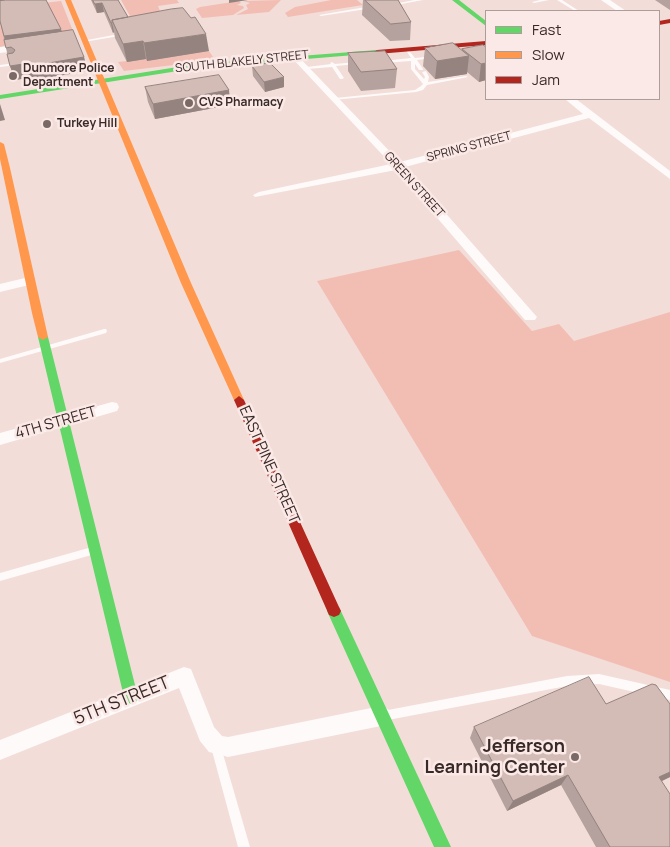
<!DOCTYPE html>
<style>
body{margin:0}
#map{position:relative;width:670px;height:847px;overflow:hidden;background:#f3ddd8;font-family:Manrope,sans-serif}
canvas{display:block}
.legend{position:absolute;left:485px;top:10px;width:175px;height:90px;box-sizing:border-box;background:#fae9e6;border:1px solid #ad9d9a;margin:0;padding:6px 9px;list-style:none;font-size:15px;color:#3a2a27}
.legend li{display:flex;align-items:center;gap:10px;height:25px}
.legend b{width:25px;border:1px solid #ad9d9a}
</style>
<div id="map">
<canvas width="670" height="847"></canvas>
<ul class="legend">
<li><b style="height:6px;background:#63d668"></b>Fast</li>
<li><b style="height:6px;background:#ff974d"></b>Slow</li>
<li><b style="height:6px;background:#b3261e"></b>Jam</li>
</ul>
</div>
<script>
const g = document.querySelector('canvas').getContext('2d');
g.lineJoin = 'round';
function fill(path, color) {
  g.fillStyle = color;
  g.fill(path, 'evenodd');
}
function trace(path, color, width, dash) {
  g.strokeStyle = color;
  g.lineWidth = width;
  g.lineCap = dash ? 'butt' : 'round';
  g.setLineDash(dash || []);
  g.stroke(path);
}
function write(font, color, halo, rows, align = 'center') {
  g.font = font + ' Manrope,sans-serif';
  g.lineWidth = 5;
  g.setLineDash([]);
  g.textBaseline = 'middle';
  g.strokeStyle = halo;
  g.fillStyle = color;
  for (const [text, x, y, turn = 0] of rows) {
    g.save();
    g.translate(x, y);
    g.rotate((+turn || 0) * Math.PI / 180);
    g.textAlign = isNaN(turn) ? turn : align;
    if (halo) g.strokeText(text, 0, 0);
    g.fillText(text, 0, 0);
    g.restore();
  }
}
fill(new Path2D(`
 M121,0H177L179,3L158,6L164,21L135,25Z
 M281,0L269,12L236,15L248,9L246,5L250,3L243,1Z
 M331,0H357L363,5L288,17L285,13L295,7Z
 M61,1L75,36L0,47V8Z
 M239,1L241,3L237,5L243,6L244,8L233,15L202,18L196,9L200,7Z
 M209,51L215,60L124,71L118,62L146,59L147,61Z
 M459,250L532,331L559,324L574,341L670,312V682L532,636L317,281Z`), '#f2beb3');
fill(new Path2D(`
 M414,0H423L391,6L389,5Z
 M540,0H549L534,3L532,2Z
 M557,0H562L579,11H575Z
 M372,6L373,8L321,16L319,15Z
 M124,33L126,34L125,35L84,42L82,41Z
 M407,48L415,58L434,56L436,57L434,58L417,60L423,69V70H419L415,64V69L424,79L425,77L422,72L426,71L429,77L428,82L466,76L468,77L427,85L423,90L416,92L333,100V99L335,98L415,90L421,86L423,84L411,69V61L383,63L381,62L383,61L411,58L405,49Z
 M332,62L335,64L357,62L359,63L357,64L336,66L344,78L342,79H340L332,67L307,69L305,68L307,67L331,64L330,63Z
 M15,63L17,64V65L0,67V65Z
 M104,329H106L107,331L106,333L0,363V359Z
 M92,547L95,548L96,551L95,554L0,581V573Z
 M599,674L670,690V700L599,684L567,686L388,720L384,719L383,715L384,711L388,710L567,676Z
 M216,742L220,743L221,747L250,847H238L211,747L212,743Z`), '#fdfaf9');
fill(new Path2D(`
 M601,0H610L626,11H617Z
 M27,44L31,47L30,49L0,53V47Z
 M295,53L400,162L583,114L565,99H576L670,171V179L589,118L405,167L537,317L535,320H525L396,170L255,197L253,195L259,192L391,164L292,58V54Z
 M29,277L33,278L35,281L33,284L0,292V284Z
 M112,402L117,403L119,407L117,411L0,445V433Z
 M184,667L191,669L214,727L222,736L228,737L381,706L388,709L391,716L388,723L381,726L228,757L209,752L200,741L179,688L0,760V740Z`), '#fdfaf9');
fill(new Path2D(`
 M452,0H459L486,21V26Z
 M377,50L379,51V53L197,68L0,99V95L197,64Z
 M43,334L48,337L138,697L136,702L131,704L126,702L124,697L38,337Z
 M334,605L339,607L451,847H434L327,611L329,607Z`), '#63d668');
fill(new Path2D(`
 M65,0H71L191,283L244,400L243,403L239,404L234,400L181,283Z
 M0,142L4,144L10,168L48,337L43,340L38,337L32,313L0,159Z`), '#ff974d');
fill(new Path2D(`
 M670,19V23L659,25V21Z
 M486,41V45L377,54L374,52L377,50Z
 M239,396L244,400L339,607L341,611L339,615L334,617L329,615L234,400Z`), '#b3261e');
fill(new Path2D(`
 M0,0H46L62,32L84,57L87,71L35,80L34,77L15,80L10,66L0,21Z
 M91,0H118L128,17L209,51L147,61L146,59L127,62L115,38L114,32L113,33L104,12L97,13Z
 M363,0H398L411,22L410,40L390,41L362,15Z
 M655,0H670V10Z
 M486,47V80L479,82L467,72V74L435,79L423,66L425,48L462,50V49Z
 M348,53L397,69L395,88L361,91L348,71Z
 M252,66L284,87L265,92L253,76Z
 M145,87L229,90L230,105L155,119L148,102Z
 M606,704L670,777L662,781L670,847H596L561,785L507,811L470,738L474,727Z`), '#b5a19d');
fill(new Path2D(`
 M229,0H248L229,3Z
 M102,3L104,12L97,13L95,4Z
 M111,23H112L114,32L113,33Z
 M61,29L63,37L6,44L4,36Z
 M206,34L209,51L147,61L144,43Z
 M143,41L146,59L127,62L123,44Z
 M469,56L467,74L435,79L437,61Z
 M84,57L87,71L35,80L34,77L15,80L10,66L30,63Z
 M486,63V80L479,82L481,64Z
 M284,77V87L265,92L264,82Z
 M229,90L230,105L155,119L153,104Z
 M0,104L5,120L0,121Z
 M670,772V777L649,787L659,777Z
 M568,775L561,785L507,811L513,801Z`), '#94837f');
const building = new Path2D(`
 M6,0H46L61,29L4,36L0,21V1Z
 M93,0H118L128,17L112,20V23H111L102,3L95,4Z
 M365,0H398L411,22L391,24Z
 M183,8L191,18L195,17L206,34L144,43L143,41L123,44L112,20L171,9Z
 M73,30L84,57L31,66L30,63L10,66L7,54L13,53L15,50L11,47L6,48L4,40Z
 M453,43L469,56L437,61L425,48Z
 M483,45L486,47V63L481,64L462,49Z
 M385,51L397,69L361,72L348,53Z
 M270,63L284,77L264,82L252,66Z
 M219,75L229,90L153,104L145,87Z
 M589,677L606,704L652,684L656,685L670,704V772L659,777L670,794V847H610L568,775L513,801L474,727Z`);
fill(building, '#d3bbb6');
trace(building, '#94837f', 1);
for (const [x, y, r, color] of [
 [13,76,5,"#7b6965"],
 [189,103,5,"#7b6965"],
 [47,124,5,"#7b6965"],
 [575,757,5,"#7b6965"]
]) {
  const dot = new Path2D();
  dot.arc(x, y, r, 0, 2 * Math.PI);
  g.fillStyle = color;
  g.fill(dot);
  trace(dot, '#fae9e6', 2);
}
write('12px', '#3a2a27', '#fae9e6', [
 ["SOUTH BLAKELY STREET",242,62,-6],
 ["SPRING STREET",469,147,-15],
 ["GREEN STREET",414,185,48]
]);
write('bold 12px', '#3a2a27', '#fae9e6', [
 ["Dunmore Police",23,69],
 ["Department",23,83],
 ["CVS Pharmacy",199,103],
 ["Turkey Hill",57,124]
], 'left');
write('15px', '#3a2a27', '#fae9e6', [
 ["4TH STREET",56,423,-16],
 ["EAST PINE STREET",269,465,66]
]);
write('18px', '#3a2a27', '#fae9e6', [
 ["5TH STREET",122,701,-22]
]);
write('bold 18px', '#3a2a27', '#fae9e6', [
 ["Jefferson",565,747],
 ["Learning Center",565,768]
], 'right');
</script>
